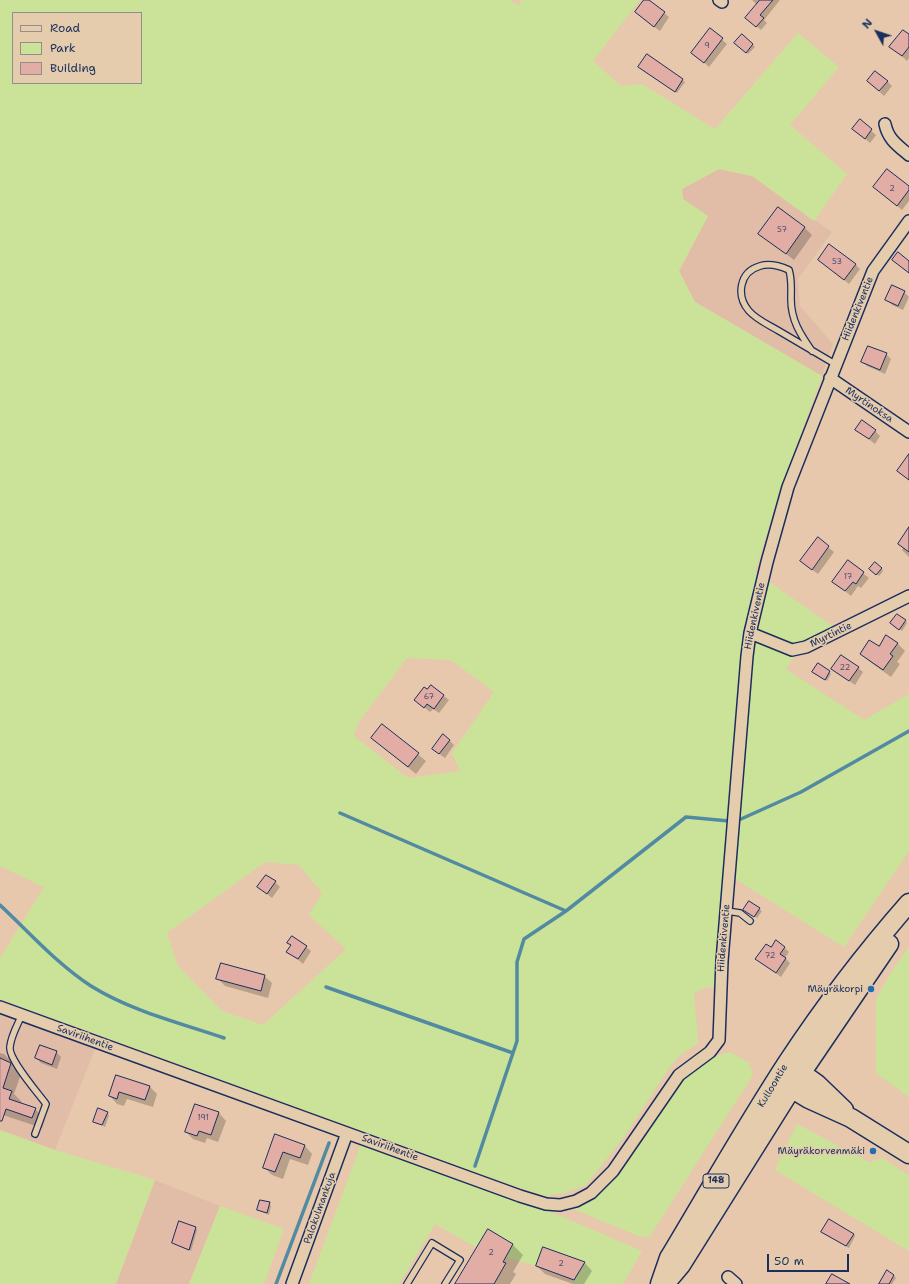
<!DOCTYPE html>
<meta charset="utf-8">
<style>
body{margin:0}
#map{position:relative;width:909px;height:1284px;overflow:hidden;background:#e7c8ac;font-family:"Shantell Sans",sans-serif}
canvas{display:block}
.legend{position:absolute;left:12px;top:12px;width:130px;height:72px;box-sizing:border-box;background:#e4ccac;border:1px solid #948d8d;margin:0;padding:5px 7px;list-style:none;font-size:12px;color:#1b2f5e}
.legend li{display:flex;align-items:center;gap:8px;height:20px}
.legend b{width:20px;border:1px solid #948d8d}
.north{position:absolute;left:857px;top:12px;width:40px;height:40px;-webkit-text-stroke:3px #e4ccac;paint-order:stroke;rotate:310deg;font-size:11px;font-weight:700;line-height:16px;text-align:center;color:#1b2f5e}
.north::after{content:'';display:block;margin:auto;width:14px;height:18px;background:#1b2f5e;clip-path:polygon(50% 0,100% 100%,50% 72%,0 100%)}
.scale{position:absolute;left:767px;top:1254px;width:82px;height:18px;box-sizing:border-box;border:2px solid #1b2f5e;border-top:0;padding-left:5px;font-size:12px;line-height:14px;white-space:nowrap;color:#1b2f5e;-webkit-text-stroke:3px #e4ccac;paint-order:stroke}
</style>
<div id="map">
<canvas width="909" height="1284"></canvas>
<ul class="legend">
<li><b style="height:5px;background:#e4ccac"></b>Road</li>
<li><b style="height:11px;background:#cbe399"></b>Park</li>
<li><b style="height:11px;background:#e1ada4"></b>Building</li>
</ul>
<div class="north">N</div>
<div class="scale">50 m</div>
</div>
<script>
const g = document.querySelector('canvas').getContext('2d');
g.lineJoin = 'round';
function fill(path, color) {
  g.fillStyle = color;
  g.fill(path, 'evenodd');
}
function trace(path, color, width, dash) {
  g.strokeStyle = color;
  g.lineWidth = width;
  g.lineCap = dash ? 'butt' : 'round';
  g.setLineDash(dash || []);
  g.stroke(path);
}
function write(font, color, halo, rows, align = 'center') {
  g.font = font + ' "Shantell Sans",sans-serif';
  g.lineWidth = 3;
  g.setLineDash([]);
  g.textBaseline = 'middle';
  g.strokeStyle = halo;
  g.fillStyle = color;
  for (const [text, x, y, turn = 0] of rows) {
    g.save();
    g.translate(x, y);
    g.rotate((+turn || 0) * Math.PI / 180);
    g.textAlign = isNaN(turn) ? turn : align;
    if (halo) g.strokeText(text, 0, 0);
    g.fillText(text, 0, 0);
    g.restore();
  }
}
fill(new Path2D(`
 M719,169L752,176L832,232L798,279L800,306L833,344L822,376L695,302L679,271L708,216L683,199L682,189Z
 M0,1010L96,1047L55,1150L0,1130Z
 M155,1180L220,1206L189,1284H116Z`), '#e1bda8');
fill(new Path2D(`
 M0,0H510L518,5L522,0H640L593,61L621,86L642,84L715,129L798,33L839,67L790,125L847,174L814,221L752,176L719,169L682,189L683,199L708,216L679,271L695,302L822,376L779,494L755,572L834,627L801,643L786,669L864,720L909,694V851L844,947L732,877L720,985L705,988L694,993L698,1043L679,1056L669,1068L624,1137L586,1185L565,1193L544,1196L480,1174L0,999V958L44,887L0,866ZM13,13H141V83H13ZM407,658L451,660L494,692L452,753L460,771L408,778L354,736L358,723ZM265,862L299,865L322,893L309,915L346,949L263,1025L222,1011L178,966L167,933Z
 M909,947V1097L876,1073V999L892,971Z
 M730,1052L749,1063L753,1075L650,1236L641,1237L573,1209C619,1189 640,1143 666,1103C674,1091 682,1076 694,1067C704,1059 717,1055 730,1052Z
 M797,1124L869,1162L883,1158L909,1176V1251L775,1170Z
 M0,1130L55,1150L155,1180L116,1284H0Z
 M361,1144L549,1211L642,1251L623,1284H572L585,1262L544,1248L536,1266L506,1257L513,1244L489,1229L477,1248L435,1224L399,1284H309Z
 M220,1206L284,1229L264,1284H189Z`), '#cbe399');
fill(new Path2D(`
 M645,0H648L669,17L660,31L641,17Z
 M752,0H780L764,20L767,23L761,30L751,22L757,5Z
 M711,30L727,44L709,67L698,57Z
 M742,35L755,47L748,54L737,45Z
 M909,36V58L907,61L896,51Z
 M647,56L685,82L677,93L641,69Z
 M868,81H887L892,86L884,96Z
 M860,121L876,135L870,143L854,129Z
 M909,187V201L902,210L880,192Z
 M804,227L812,235L794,260L760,234Z
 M819,260L855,264L860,269L849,284Z
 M904,292L909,297L903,310L892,305L887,300Z
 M886,354L891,359L885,374L867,366L862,362Z
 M857,430L875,431L880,436L875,444Z
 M909,537V557L902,550Z
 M818,539L834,552L818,574L806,565Z
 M848,562L869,578L861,588L858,586L851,596L834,582Z
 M881,568L883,571L879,576L873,571Z
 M905,621L907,623L902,631L893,625Z
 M897,643L905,651L897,662L900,664L891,677L869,661L861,654Z
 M858,668L863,672L855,685L832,669Z
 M829,672L831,674L827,681L815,674Z
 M431,686L449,700L439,713L433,709L430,712L415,700Z
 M382,725L426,761L416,774L372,738Z
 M449,740L454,745L445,758L438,753Z
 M275,882L280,887L272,898L259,887Z
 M759,909L762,911L757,918L747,912Z
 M288,943L306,947L311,951L303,964L288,951L291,946Z
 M784,947L789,952L785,958L790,963L781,977L757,959L771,949Z
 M264,976L272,983L268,998L225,986L217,978Z
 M56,1052L61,1057L57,1069L41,1063L36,1058Z
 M0,1053L4,1054L14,1064L13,1067L21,1074L14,1094L22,1102L21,1104L35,1109L45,1119L42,1128L0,1114Z
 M116,1076L150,1087L157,1094L153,1107L127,1099L124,1106L117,1104L110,1096Z
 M107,1113L109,1115L105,1127L94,1121Z
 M219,1113L226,1121L218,1142L207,1138L205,1143L193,1139L186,1132Z
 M276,1135L305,1146L312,1154L308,1165L290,1159L283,1179L272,1175L264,1167Z
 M269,1203L271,1206L269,1215L258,1210Z
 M195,1228L197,1230L191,1251L173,1243Z
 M489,1231L513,1245L523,1255L513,1272L516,1274L510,1284H457Z
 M824,1234H853L855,1236L849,1248Z
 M544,1249L585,1263L592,1271L584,1284H573L545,1274L537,1266Z
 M894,1276L896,1278L892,1284H883Z`), '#0003');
trace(new Path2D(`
 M340,813L566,911
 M741,819L801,792L909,731
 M0,905C29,932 57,964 91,986C131,1011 180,1023 224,1038
 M326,987L513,1053
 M475,1166L517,1041V962L524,939L566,911L686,817L729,821
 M276,1284L329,1143`), '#528aa2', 3.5);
const building = new Path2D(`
 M644,0H649L665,12L654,27L635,12Z
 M760,0H773L760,15L764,18L756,27L745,18Z
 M710,28L723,38L704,63L691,53Z
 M903,30L909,34V47L902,56L889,47Z
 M742,34L753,44L746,53L734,43Z
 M647,54L683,79L675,92L638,67Z
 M875,71L888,81L879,91L867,81Z
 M860,119L872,129L865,139L852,129Z
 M887,169L909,186V190L897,206L873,187Z
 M778,207L805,227L786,254L758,234Z
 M829,244L856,264L844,280L818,260Z
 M898,252L909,261V273L892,260Z
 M892,285L905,291L898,306L885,300Z
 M868,346L887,353L880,370L861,362Z
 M862,420L876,430L869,439L855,430Z
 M909,454V480L897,471Z
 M909,527V552L898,544Z
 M818,537L829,546L812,570L800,561Z
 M848,560L864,572L856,584L853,582L845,591L832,582Z
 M875,562L882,568L876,575L869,569Z
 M897,614L906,620L899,630L890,623Z
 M886,635L898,643L890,654L893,656L883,670L860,654L869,640L879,646Z
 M841,655L859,667L849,681L831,669Z
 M818,663L830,671L825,680L812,672Z
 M431,685L444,695L434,709L427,704L424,708L414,700L424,687L427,689Z
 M382,724L419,753L408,767L371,738Z
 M443,734L450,740L439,754L432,749Z
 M266,875L276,881L267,894L257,887Z
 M749,901L760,908L754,917L743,910Z
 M292,936L307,946L298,959L286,952L291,945L287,943Z
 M776,940L785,947L780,954L786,958L776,973L755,959L766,944L771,947Z
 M221,963L265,975L261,991L216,979Z
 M40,1045L57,1051L52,1065L35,1058Z
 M0,1058L11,1063L3,1088L12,1091L9,1099L36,1108L32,1118L6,1109L2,1121H0Z
 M116,1075L150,1086L145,1100L119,1092L117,1099L109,1096Z
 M195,1104L219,1112L211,1135L199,1131L197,1136L185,1132Z
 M98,1108L108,1112L102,1125L93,1122Z
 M275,1134L305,1145L300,1158L283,1152L275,1172L263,1168Z
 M260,1200L270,1202L267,1213L257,1210Z
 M829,1219L854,1234L846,1246L821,1232Z
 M179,1221L196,1227L189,1250L172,1243Z
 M488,1229L513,1244L503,1262L506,1263L494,1284H455Z
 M543,1247L585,1262L574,1280L536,1266Z
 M887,1270L894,1275L889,1284H879Z
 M832,1274L850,1284H826Z`);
fill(building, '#e1ada4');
trace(building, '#1b2f5e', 1);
const service = new Path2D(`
 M812,351C800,334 791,320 791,299C791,288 792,280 789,270C780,266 770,263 760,266C739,272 736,296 749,311C757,320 769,325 779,331C798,342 816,353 835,364
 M727,911L740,913L750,921
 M22,1014C18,1025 11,1035 10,1047C8,1059 38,1093 46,1104L35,1134
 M407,1284L432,1243L460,1260L445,1284`);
const minor = new Path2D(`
 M719,0L722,2
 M885,124C888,139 897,145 909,155
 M830,378L909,432
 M750,633L792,650L806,647L909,596
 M0,1007L520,1196L546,1204L560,1205L576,1201L591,1193L613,1171L679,1075L710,1052L719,1040L722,961L747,656L750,633L767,562L788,487L873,271L909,221
 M728,1277L736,1284
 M292,1284L347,1133`);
const primary = new Path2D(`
 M792,1066L817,1084L844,1110
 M781,1082L809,1099L851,1118L909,1154
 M660,1284L669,1258C708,1193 746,1126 787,1063C824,1007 865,953 909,903
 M665,1284L681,1265L802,1072L889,944`);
trace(service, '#1b2f5e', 8);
trace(minor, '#1b2f5e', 14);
trace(primary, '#1b2f5e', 21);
trace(service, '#e4ccac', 5.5);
trace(minor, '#e4ccac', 11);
trace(primary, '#e4ccac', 18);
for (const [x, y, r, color] of [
 [871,989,4,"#1f6fb2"],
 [873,1151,4,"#1f6fb2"]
]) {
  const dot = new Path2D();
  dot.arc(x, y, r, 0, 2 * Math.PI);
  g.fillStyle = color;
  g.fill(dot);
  trace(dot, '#e4ccac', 1.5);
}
write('8px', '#4c4e70', null, [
 ["9",707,46],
 ["2",892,189],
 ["57",782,230],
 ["53",837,262],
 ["17",848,577],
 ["22",845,668],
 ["67",429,697],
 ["72",770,956],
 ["191",203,1118],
 ["2",491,1253],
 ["2",561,1264]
]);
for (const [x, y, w] of [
 [716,1181,26]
]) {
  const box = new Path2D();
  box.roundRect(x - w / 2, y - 7, w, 14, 3);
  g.fillStyle = '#e4ccac';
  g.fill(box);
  trace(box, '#1b2f5e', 1);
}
write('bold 9px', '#1b2f5e', null, [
 ["148",716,1181]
]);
write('10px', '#1b2f5e', '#e4ccac', [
 ["Hiidenkiventie",858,309,-68],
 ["Myrtinoksa",869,405,34],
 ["Hiidenkiventie",755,616,-78],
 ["Myrtintie",831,635,-26],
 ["Hiidenkiventie",724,938,-85],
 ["Saviriihentie",85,1038,20],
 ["Kulloontie",773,1086,-59],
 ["Saviriihentie",390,1148,20],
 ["Palokulmankuja",320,1208,-70]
]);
write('10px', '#1b2f5e', '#e4ccac', [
 ["Mäyräkorpi",863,989],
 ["Mäyräkorvenmäki",865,1151]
], 'right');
</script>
